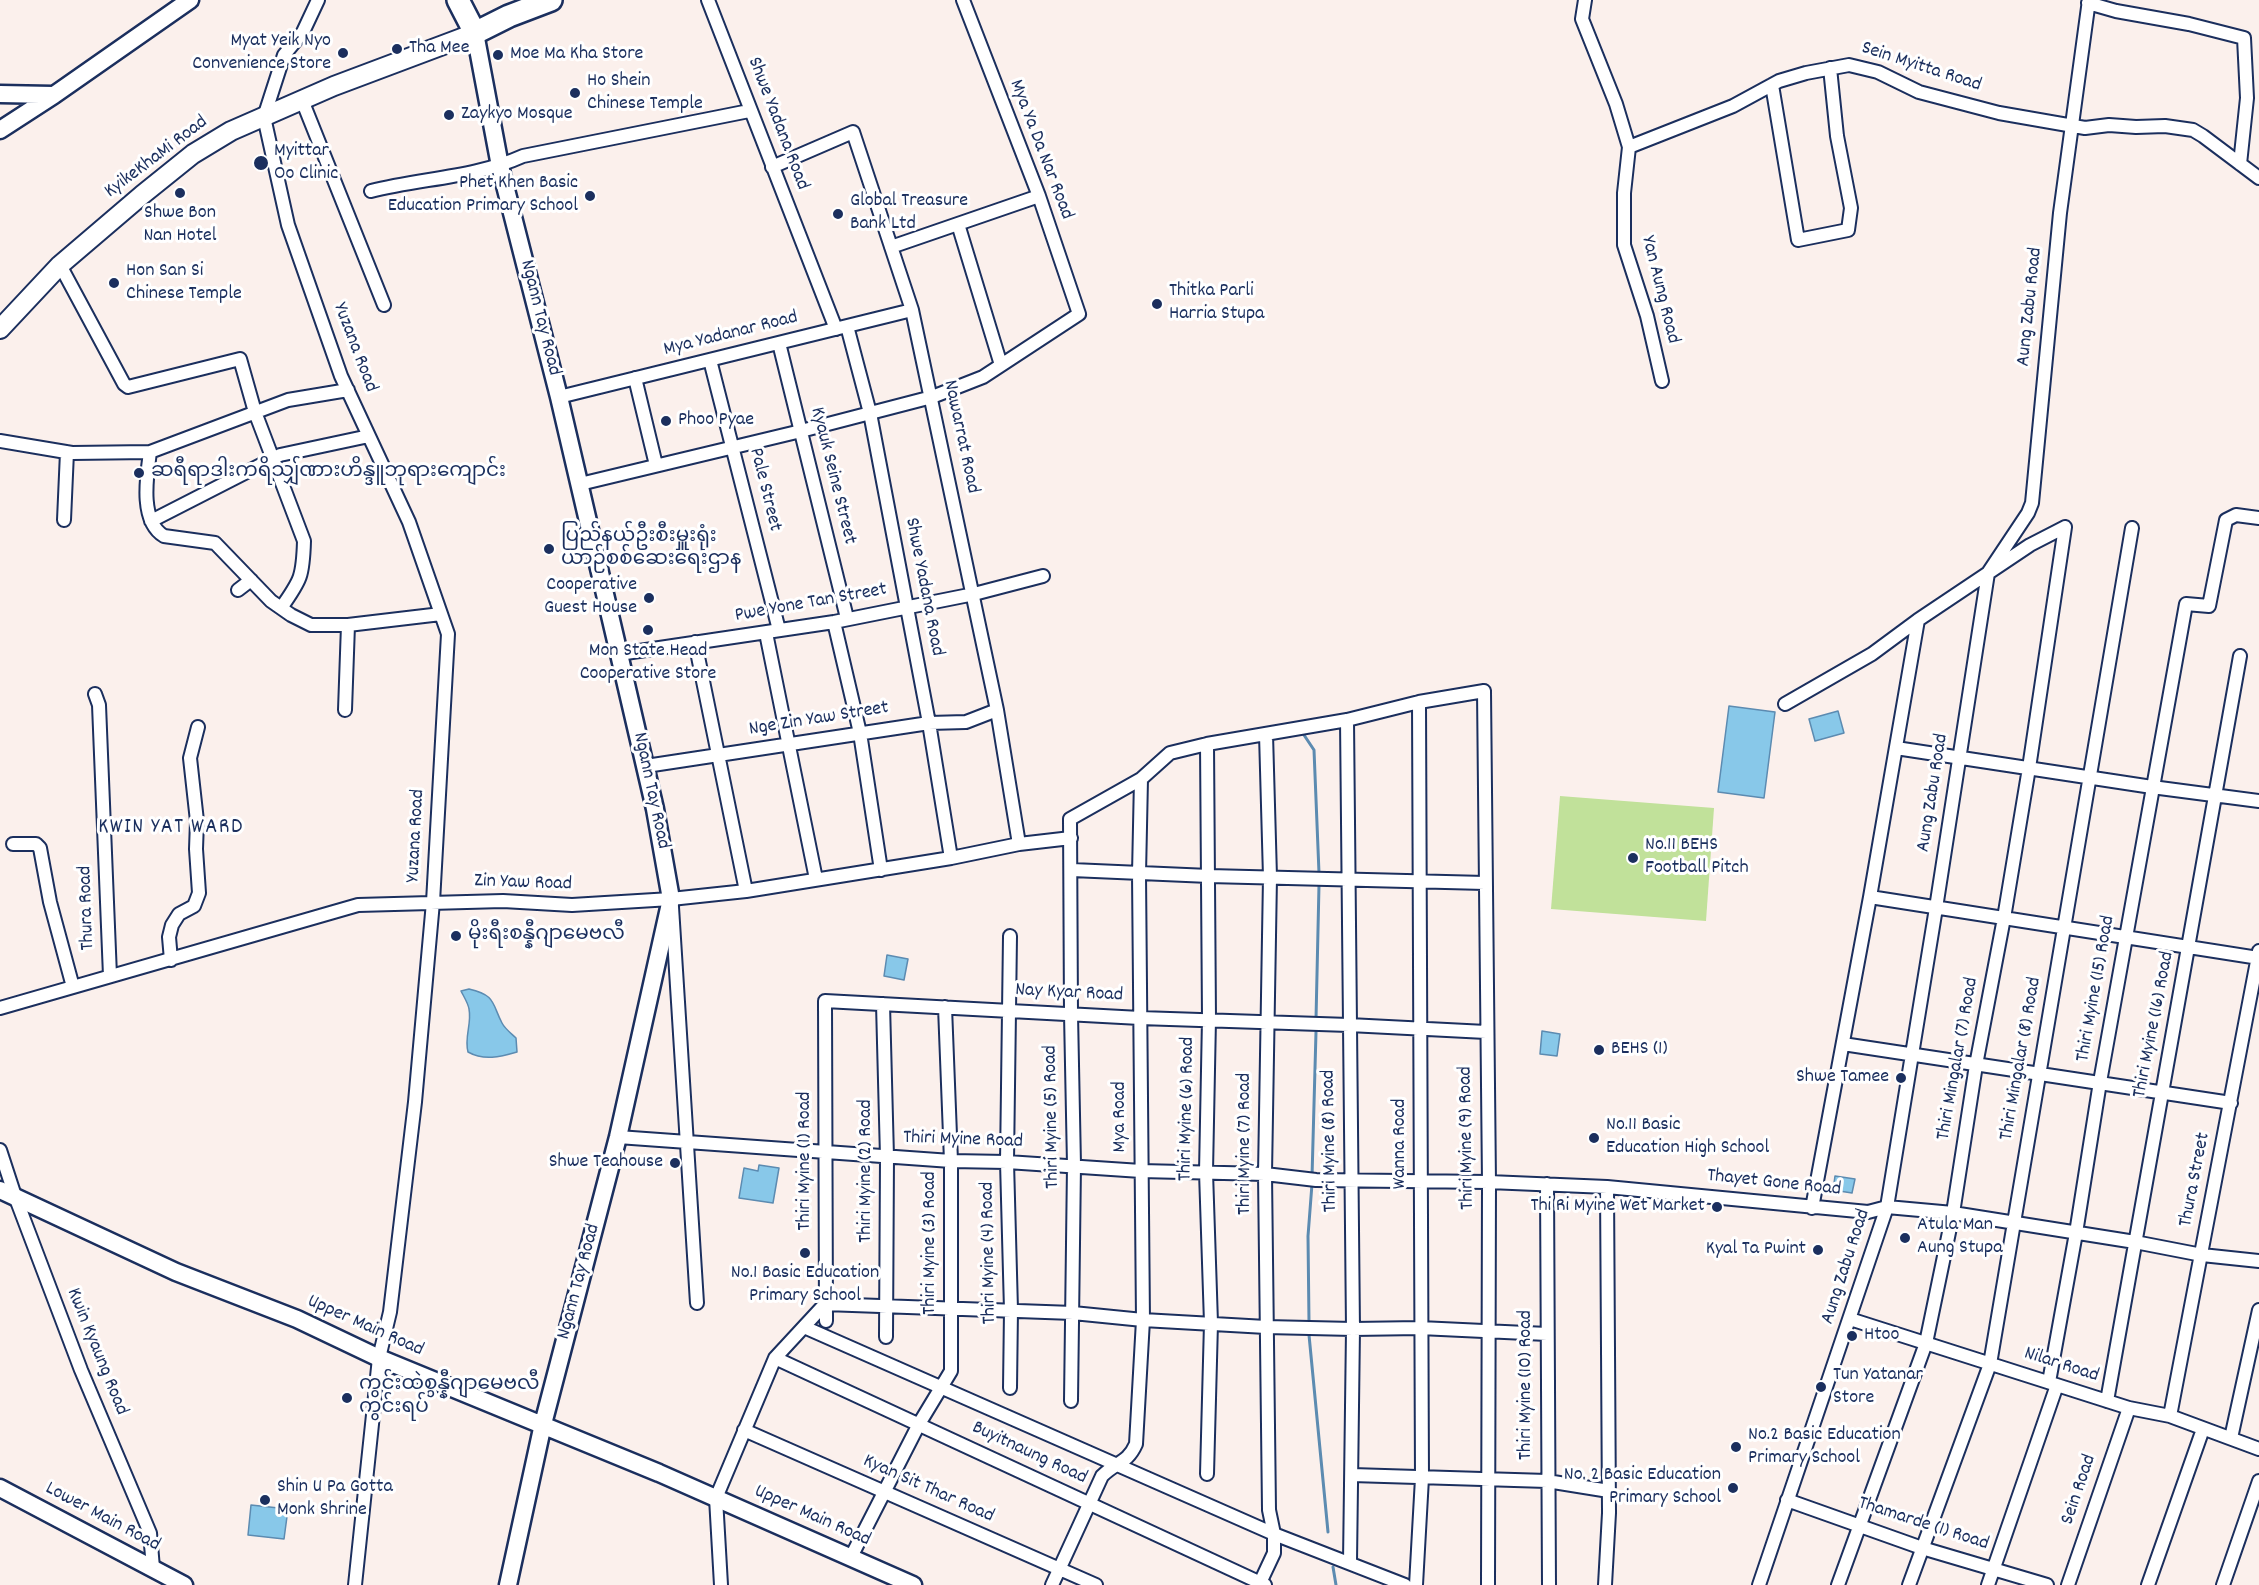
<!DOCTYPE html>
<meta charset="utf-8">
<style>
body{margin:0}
canvas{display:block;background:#fbf0ec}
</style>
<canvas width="2259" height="1585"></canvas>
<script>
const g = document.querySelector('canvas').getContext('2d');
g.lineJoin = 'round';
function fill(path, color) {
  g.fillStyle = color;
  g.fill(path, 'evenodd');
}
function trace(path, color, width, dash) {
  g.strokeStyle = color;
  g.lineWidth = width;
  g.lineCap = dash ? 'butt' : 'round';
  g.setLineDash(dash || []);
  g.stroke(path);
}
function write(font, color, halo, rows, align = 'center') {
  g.font = font + ' Dekko,"Noto Sans Myanmar",sans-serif';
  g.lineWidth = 6;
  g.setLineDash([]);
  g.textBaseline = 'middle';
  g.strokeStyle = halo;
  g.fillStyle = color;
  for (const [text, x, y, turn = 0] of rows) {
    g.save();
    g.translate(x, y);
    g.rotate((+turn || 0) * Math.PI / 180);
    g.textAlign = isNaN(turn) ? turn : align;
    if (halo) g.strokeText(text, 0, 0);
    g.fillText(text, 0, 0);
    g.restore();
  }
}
fill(new Path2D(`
 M1560,796L1714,808L1706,921L1551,909Z`), '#c1e19a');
const water = new Path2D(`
 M1729,706L1775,712L1764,798L1718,792Z
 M1838,711L1844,733L1815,741L1809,719Z
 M887,955L908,959L904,980L884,976Z
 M469,989C496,995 492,1004 502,1023C505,1029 512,1034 516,1038L517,1052C500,1057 484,1061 468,1052C464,1037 472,1024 469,1009C468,1003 464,997 461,991Z
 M1542,1031L1560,1034L1557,1056L1540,1054Z
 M759,1165L779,1168L773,1203L739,1198L744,1168L758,1171Z
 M1835,1176L1855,1179L1852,1193L1833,1190Z
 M251,1505L288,1509L284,1539L248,1535Z`);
fill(water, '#88c8e9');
trace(water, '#5c8bb1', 1.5);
trace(new Path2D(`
 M1302,732L1314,750L1319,873
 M1316,1019L1319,885
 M1312,1177L1316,1032
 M1309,1322L1308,1236L1312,1184
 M1309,1335L1328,1532
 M1333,1567L1336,1585`), '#5c8bb1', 3);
const street = new Path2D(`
 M318,0L303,32L284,55L264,117L288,225L341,376L409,522L448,634L433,902L415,1102L390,1312L379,1358L355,1585
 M708,0L836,329
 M1585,0L1582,19L1616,104L1629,147L1624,193V245L1647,316L1662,381
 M2088,3L2116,11L2189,24L2244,38L2247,98L2240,164
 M1772,85L1798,240L1848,230L1851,208L1837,136L1830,68
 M302,100L384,305
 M1629,147L1733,106L1779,81L1806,73L1849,65L1878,72L1919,92L1999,113L2085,128L2109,125L2136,127L2165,126L2193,130L2203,136L2259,178
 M772,167L853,132L912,310L997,710L1019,844
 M371,191C422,178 474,178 523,156L749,111
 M958,224L1001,365
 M891,247L1039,196
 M60,265L124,384L128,387L240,359L255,412L304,541C303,576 301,580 281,608
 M847,326L870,413L929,723L951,858
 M779,343L847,618
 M710,360L779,630
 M635,378L656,465
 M559,397L912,310
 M0,441L72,453L150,452L288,400L348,390
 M150,452C147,475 139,521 164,536L215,543L271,601L291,615L311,625H348L441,614
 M580,484L801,431L932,397L983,377L1079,314L1039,196L963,0
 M64,520L67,452
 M151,521L280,455L369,436
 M238,590L251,580
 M834,622L860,733L881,870
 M766,633L816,879
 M695,642L746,891
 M619,654L834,622L974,594L1043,576
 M95,694L99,705L110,976
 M1785,704L1872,654L1918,620L2030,545L2065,527
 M345,710L348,625
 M1347,720L1353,1329L1350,1562
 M1207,744L1209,1019L1206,1172L1211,1323L1207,1474
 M1896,748L2152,787L2259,801
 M646,766L929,723L966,722L997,710
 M13,844H36L40,848L50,902L73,987
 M1072,870L1209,876L1485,883
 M1870,897L2259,958
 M672,907L697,1303
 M1010,936L1007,1162L1011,1310L1010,1388
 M171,960L169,937L172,925L179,914L194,906L199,893L196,849L197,821L190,758L198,727
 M883,1004L887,1157L886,1337
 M0,1008L358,905L503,901L572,905L671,899L746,891L951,858L1019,844L1071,838
 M1843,1044L2231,1103
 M618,1137L951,1161L1007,1162L1141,1171L1265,1174L1316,1180L1489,1182L1607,1187L1868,1212L1887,1207L1953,1213L2135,1242L2202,1255L2259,1261
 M0,1150L15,1196L81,1370L150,1533L153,1568
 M1547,1184L1549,1585
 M1812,1208L1870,897L1918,620
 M1850,1319L2129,1408L2170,1416L2259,1449
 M826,1321L825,1001L1140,1018L1349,1025L1486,1032
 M804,1327L1274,1534L1405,1585
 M775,1358L1265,1585
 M2049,1382L2076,1233L2100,1082L2186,604L2209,606L2226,520L2236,515L2259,518
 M1071,1401L1074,1165L1071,1014L1070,819L1141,779L1170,753L1207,744L1347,720L1419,702L1484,691L1489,1182L1488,1585
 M2107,1401L2240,656
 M2170,1416L2259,951
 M744,1430L1096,1585
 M2231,1438L2259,1310
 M1352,1475L1547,1481L1609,1491
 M1787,1500L1922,1548L2047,1585
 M851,1557L919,1424L951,1371V1161L945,1007
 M721,1585L716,1498L775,1358L825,1304L1073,1313L1143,1320L1266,1327L1353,1329L1420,1328L1547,1334
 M1052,1585L1102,1476C1117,1461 1127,1464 1136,1444L1143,1320L1139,874L1141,779
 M1259,1585L1274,1553V1534L1269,1510L1265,1174L1270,877L1266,734
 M1416,1585L1422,1478L1419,702
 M1605,1585L1609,1513L1607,1187
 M1759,1585L1887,1207L1936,908L1988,573L2028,513L2032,503L2060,213L2089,0
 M1838,1585L1926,1343L1953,1213L1976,1065L2004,918L2029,768L2065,527
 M1909,1585L1990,1364L2132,528
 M1988,1585L2057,1385
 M2068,1585L2129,1408
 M2148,1585L2203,1429
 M2223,1585L2259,1481`);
const secondary = new Path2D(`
 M475,33L500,166L559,397L619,654L655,809L671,899L618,1137L543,1424L508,1585
 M0,94L53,95
 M0,130L54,95L190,0
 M0,1190L176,1272L297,1319L379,1358L659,1473L913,1585
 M0,1488L184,1585`);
const primary = new Path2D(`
 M0,329L60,265L142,195L193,154L231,131L334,86L475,33`);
const highway = new Path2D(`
 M458,0L475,33L509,16L551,0`);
trace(street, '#1b2f5e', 16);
trace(secondary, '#1b2f5e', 21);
trace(primary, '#1b2f5e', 22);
trace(highway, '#1b2f5e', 26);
trace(street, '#fff', 12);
trace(secondary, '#fff', 16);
trace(primary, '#fff', 18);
trace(highway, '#fff', 21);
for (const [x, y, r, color] of [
 [397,49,6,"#1b2f5e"],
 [343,53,6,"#1b2f5e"],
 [498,55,6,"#1b2f5e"],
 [575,93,6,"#1b2f5e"],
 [449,115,6,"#1b2f5e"],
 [261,163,8,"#1b2f5e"],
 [180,193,6,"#1b2f5e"],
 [590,196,6,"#1b2f5e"],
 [838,214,6,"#1b2f5e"],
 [114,283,6,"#1b2f5e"],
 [1157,304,6,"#1b2f5e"],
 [666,421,6,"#1b2f5e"],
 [139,473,6,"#1b2f5e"],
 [549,549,6,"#1b2f5e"],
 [649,598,6,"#1b2f5e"],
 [648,630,6,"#1b2f5e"],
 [1633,858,6,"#1b2f5e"],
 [456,936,6,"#1b2f5e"],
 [1599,1050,6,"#1b2f5e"],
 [1901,1078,6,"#1b2f5e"],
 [1594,1138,6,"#1b2f5e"],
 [675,1163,6,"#1b2f5e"],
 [1717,1207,6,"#1b2f5e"],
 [1905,1238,6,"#1b2f5e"],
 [1818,1250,6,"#1b2f5e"],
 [805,1253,6,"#1b2f5e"],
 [1852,1336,6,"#1b2f5e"],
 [1821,1387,6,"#1b2f5e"],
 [347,1398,6,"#1b2f5e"],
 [1736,1447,6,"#1b2f5e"],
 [1733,1488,6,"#1b2f5e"],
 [265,1500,6,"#1b2f5e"]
]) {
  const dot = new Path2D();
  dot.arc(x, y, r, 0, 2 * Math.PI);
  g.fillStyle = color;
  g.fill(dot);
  trace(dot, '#fff', 2);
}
write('20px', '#1b2f5e', '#fff', [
 ["Myat Yeik Nyo",331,42,"right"],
 ["Convenience Store",331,65,"right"],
 ["Tha Mee",409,49],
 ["Moe Ma Kha Store",510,55],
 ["Ho Shein",587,82],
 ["Chinese Temple",587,105],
 ["Zaykyo Mosque",461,115],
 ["Myittar",274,152],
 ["Oo Clinic",274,175],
 ["Phet Khen Basic",578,184,"right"],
 ["Education Primary School",578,207,"right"],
 ["Global Treasure",850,202],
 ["Bank Ltd",850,225],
 ["Shwe Bon",180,214,"center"],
 ["Nan Hotel",180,237,"center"],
 ["Hon San Si",126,272],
 ["Chinese Temple",126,295],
 ["Thitka Parli",1169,292],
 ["Harria Stupa",1169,315],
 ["Phoo Pyae",678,421],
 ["ဆရီရာဒါးကရိသျှ်ဏားဟိန္ဒူဘုရားကျောင်း",151,473],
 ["ပြည်နယ်ဦးစီးမှူးရုံး",561,538],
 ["ယာဉ်စစ်ဆေးရေးဌာန",561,561],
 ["Cooperative",637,586,"right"],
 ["Guest House",637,609,"right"],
 ["Mon State Head",648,652,"center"],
 ["Cooperative Store",648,675,"center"],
 ["No.11 BEHS",1645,846],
 ["Football Pitch",1645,869],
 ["မိုးရီးစန္နီဂျာမေဗလီ",468,936],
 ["BEHS (1)",1611,1050],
 ["Shwe Tamee",1889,1078,"right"],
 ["No.11 Basic",1606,1126],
 ["Education High School",1606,1149],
 ["Shwe Teahouse",663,1163,"right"],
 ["Thi Ri Myine Wet Market",1705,1207,"right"],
 ["Atula Man",1917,1226],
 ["Aung Stupa",1917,1249],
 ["Kyal Ta Pwint",1806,1250,"right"],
 ["No.1 Basic Education",805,1274,"center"],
 ["Primary School",805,1297,"center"],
 ["Htoo",1864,1336],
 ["Tun Yatanar",1833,1376],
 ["Store",1833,1399],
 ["ကွင်းထဲစွန္နီဂျာမေဗလီ",359,1386],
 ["ကွင်းရပ်",359,1409],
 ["No.2 Basic Education",1748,1436],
 ["Primary School",1748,1459],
 ["No. 2 Basic Education",1721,1476,"right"],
 ["Primary School",1721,1499,"right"],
 ["Shin U Pa Gotta",277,1488],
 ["Monk Shrine",277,1511]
], 'left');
write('20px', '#1b2f5e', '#fff', [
 ["Sein Myitta Road",1921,68,18],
 ["Shwe Yadana Road",777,124,69],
 ["Mya Ya Da Nar Road",1040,150,69],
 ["KyikeKhaMi Road",157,158,-37],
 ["Yan Aung Road",1659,290,76],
 ["Aung Zabu Road",2031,307,-84],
 ["Ngann Tay Road",539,318,76],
 ["Mya Yadanar Road",731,335,-14],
 ["Yuzana Road",354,348,69],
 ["Nawarrat Road",960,437,78],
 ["Kyauk Seine Street",832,476,76],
 ["Pale Street",764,490,76],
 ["Shwe Yadana Road",923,587,79],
 ["Pwe Yone Tan Street",811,604,-10],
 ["Nge Zin Yaw Street",819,720,-9],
 ["Ngann Tay Road",650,791,78],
 ["Aung Zabu Road",1934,793,-81],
 ["Yuzana Road",417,836,-87],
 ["Zin Yaw Road",523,884,2],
 ["Thura Road",88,908,-92],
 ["Thiri Myine (15) Road",2097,989,-80],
 ["Nay Kyar Road",1069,994,3],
 ["Thiri Myine (16) Road",2155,1025,-79],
 ["Thiri Mingalar (7) Road",1959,1059,-80],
 ["Thiri Mingalar (8) Road",2022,1059,-80],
 ["Thiri Myine (6) Road",1188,1109,-89],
 ["Thiri Myine (5) Road",1053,1117,-91],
 ["Mya Road",1121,1117,-90],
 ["Thiri Myine (9) Road",1468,1138,-91],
 ["Thiri Myine Road",963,1141,2],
 ["Thiri Myine (8) Road",1331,1141,-91],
 ["Thiri Myine (7) Road",1246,1144,-90],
 ["Wanna Road",1401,1144,-90],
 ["Thiri Myine (1) Road",806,1161,-90],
 ["Thiri Myine (2) Road",867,1171,-90],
 ["Thura Street",2196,1180,-79],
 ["Thayet Gone Road",1774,1184,6],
 ["Thiri Myine (3) Road",931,1243,-90],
 ["Thiri Myine (4) Road",990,1253,-91],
 ["Aung Zabu Road",1847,1267,-72],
 ["Ngann Tay Road",580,1282,-75],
 ["Upper Main Road",365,1327,24],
 ["Kwin Kyaung Road",96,1352,68],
 ["Nilar Road",2061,1366,18],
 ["Thiri Myine (10) Road",1527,1385,-90],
 ["Buyitnaung Road",1029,1454,25],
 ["Kyan Sit Thar Road",928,1490,24],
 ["Sein Road",2080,1490,-71],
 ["Upper Main Road",812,1517,24],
 ["Lower Main Road",102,1518,28],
 ["Thamarde (1) Road",1923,1525,18]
]);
g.letterSpacing = '1.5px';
write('22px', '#1b2f5e', '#fff', [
 ["KWIN YAT WARD",171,829]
]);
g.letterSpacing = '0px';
</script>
